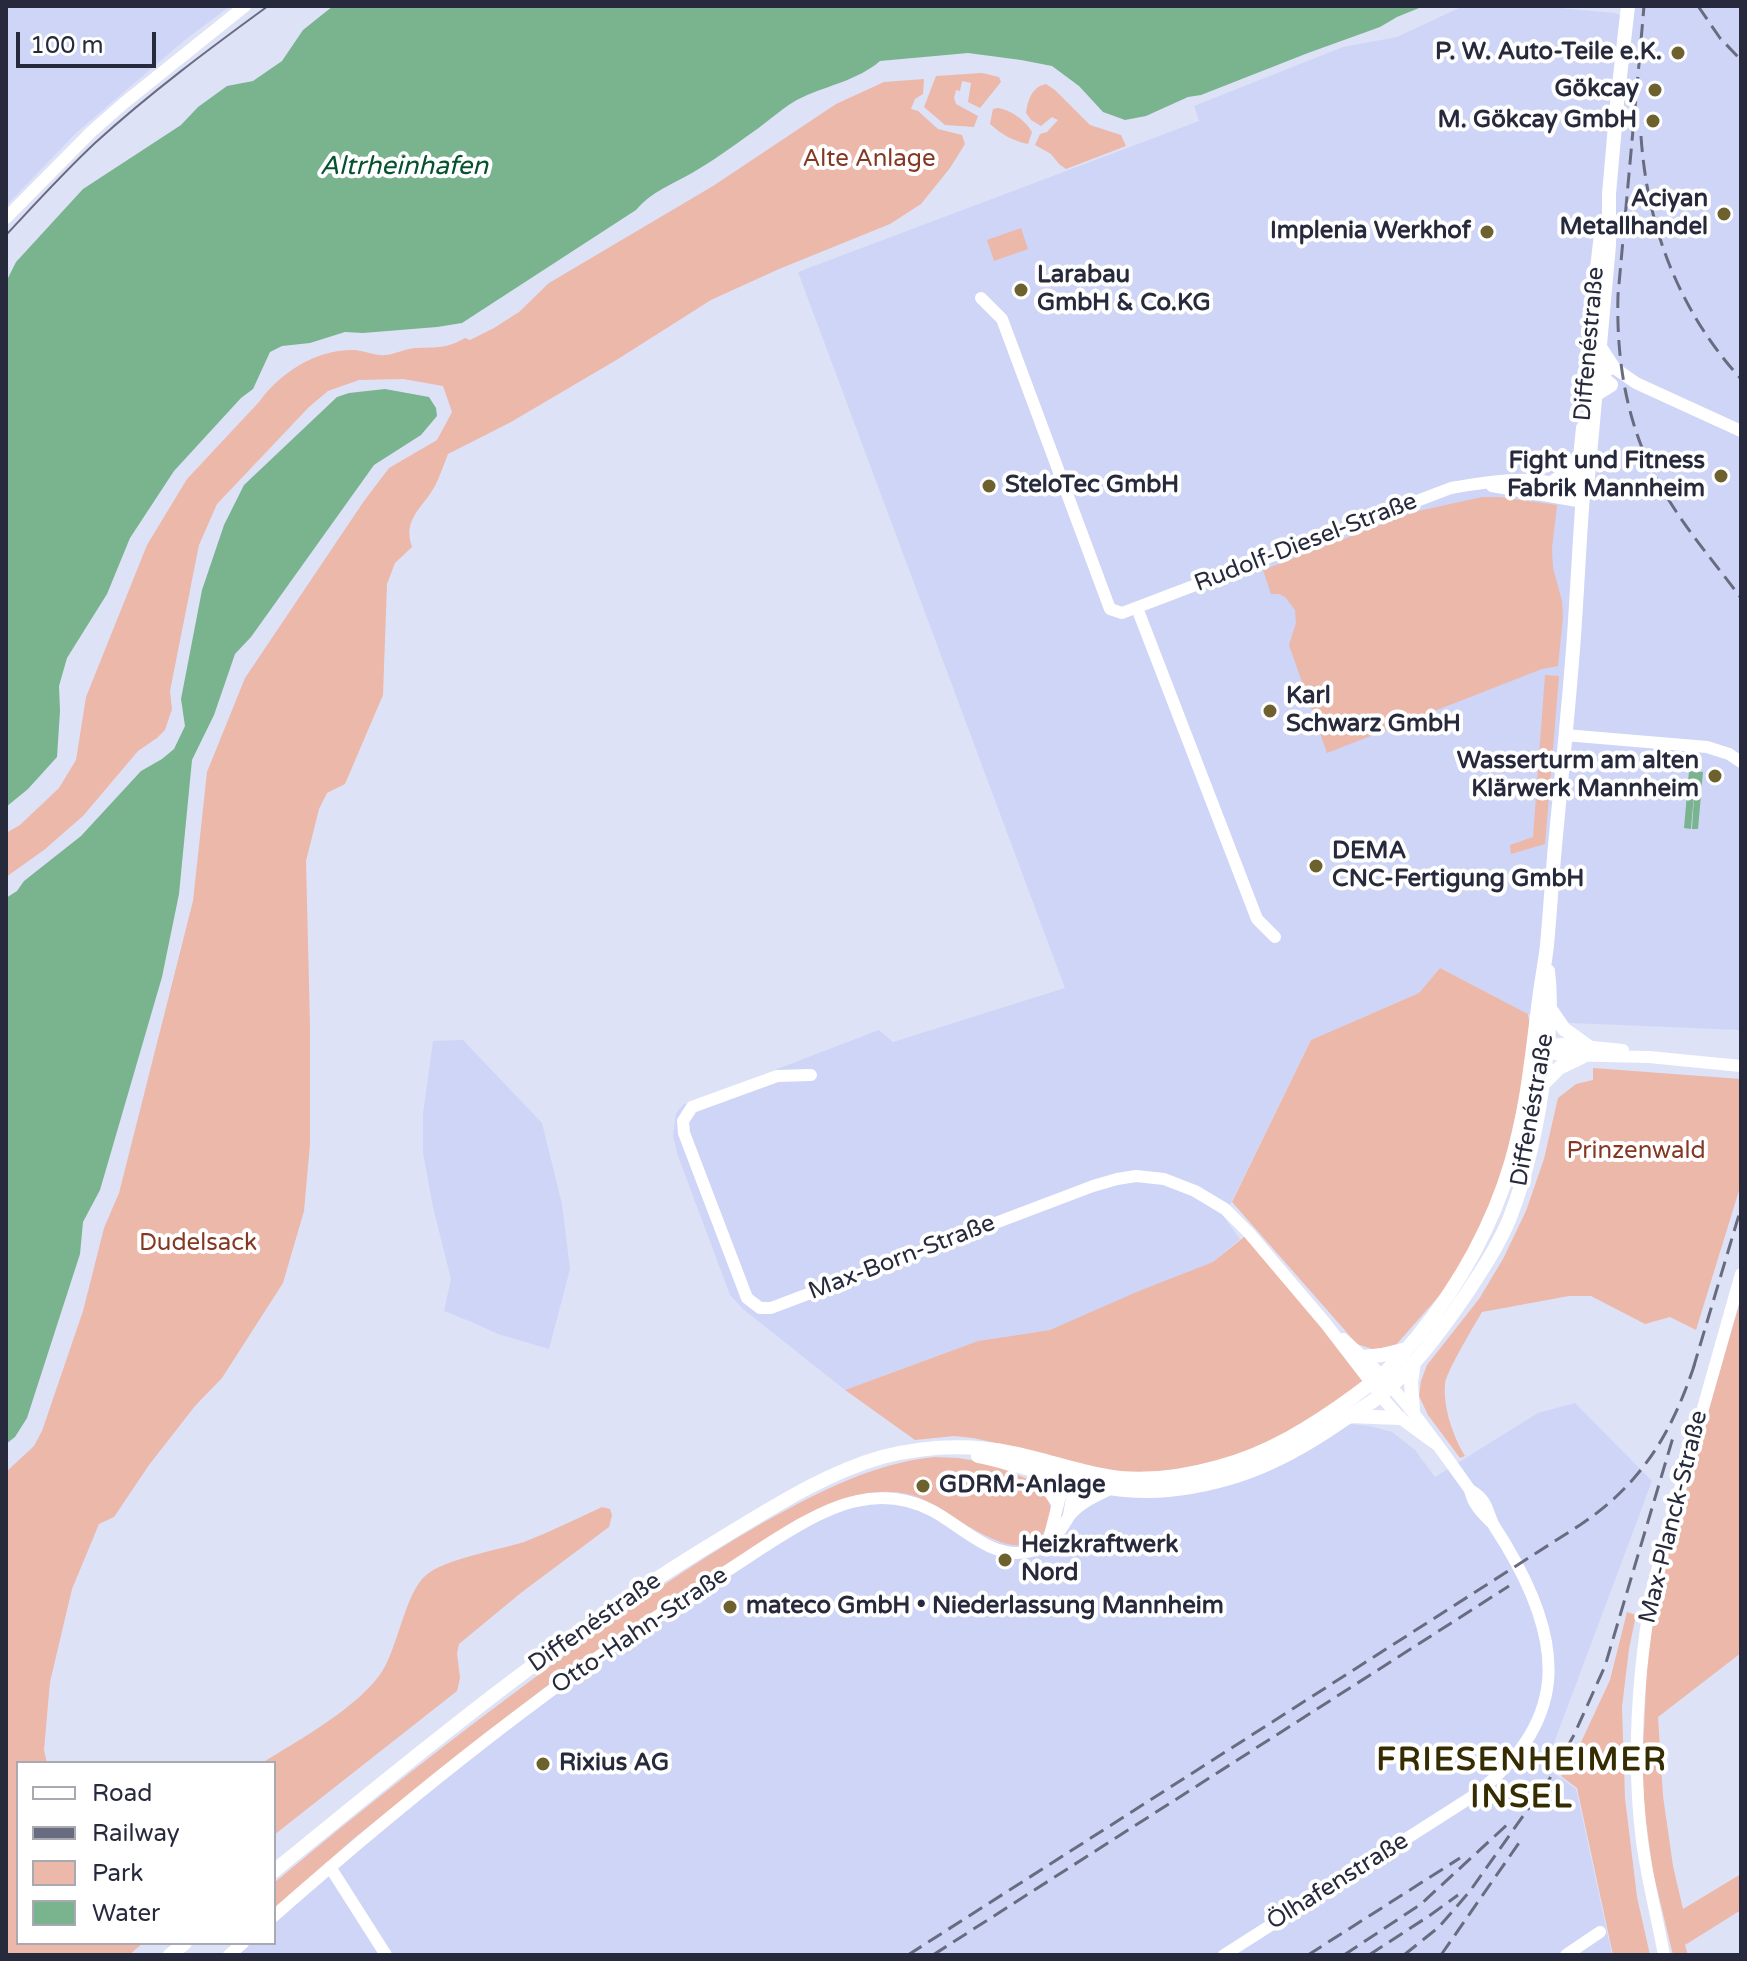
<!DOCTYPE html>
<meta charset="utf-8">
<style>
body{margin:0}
#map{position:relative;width:1747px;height:1961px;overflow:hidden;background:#dee2f7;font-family:"Varela Round",sans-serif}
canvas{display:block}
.frame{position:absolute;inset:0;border:8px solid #272a3d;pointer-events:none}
.legend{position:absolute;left:16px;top:1761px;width:260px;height:184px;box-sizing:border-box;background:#fff;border:2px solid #a9aab1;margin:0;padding:10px 14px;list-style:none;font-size:24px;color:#272a3d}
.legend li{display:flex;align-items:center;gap:16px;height:40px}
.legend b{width:40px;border:2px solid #a9aab1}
.scale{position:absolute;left:16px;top:32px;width:140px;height:36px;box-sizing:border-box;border:4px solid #272a3d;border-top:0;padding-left:10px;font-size:24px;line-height:28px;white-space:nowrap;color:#272a3d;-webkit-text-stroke:6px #fff;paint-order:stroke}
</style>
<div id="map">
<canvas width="1747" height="1961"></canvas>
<div class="frame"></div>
<ul class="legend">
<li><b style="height:10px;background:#fff"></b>Road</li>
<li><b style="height:10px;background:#696c80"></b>Railway</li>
<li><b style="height:22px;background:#ecb8a9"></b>Park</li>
<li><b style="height:22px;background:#79b48f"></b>Water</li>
</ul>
<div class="scale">100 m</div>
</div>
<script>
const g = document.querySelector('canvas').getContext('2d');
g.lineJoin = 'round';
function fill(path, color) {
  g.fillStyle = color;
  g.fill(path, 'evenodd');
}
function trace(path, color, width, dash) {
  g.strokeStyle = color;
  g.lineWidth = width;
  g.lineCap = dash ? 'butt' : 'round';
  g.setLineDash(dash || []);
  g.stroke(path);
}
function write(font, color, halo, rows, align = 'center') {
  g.font = font + ' "Varela Round",sans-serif';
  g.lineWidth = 8;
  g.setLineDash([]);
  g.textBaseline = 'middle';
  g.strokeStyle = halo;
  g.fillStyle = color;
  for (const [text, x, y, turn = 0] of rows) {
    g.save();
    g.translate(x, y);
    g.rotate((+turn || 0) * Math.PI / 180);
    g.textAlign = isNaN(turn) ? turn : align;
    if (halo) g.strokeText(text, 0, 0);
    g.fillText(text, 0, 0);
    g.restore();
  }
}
fill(new Path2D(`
 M6,6H230L185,40L76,133L6,206Z
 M1460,6H1538L1615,13L1633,20L1635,6H1737L1741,11V1030L1571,1023L1528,1014L1440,968L1419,993L1311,1040L1224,1217L1240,1239L1213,1262L1050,1330L978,1341L845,1390L743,1309L730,1295L678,1156L673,1136L676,1113L683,1105L879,1030L893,1042L1065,988L798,272L1199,121L1194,106L1343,47L1397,37L1459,8Z
 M463,1040L542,1123L562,1204L570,1269L549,1349L498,1334L474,1323L444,1311L451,1279L433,1207L423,1153V1114L433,1041Z
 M1575,1403L1652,1481L1545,1767L1576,1789L1612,1955H222L236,1943H274V1910L353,1839L544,1688L585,1660L841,1500L870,1491L910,1494L930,1502L982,1535L999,1543L1045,1493L1057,1459L1314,1420L1370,1426L1392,1432L1415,1450L1435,1477L1538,1413Z`), '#ced5f7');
fill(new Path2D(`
 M982,73L999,77L1001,82L980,108L968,102L971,83L962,81L960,91L956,90L954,98L956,104L978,116L974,127L945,125L924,107L936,76Z
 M924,79L923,94L915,99L911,109L918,111L938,129L962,135L965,144L950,168L921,204L890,224L779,269L711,300L618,359L511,422L448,454C444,464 440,475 436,484C424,508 402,517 412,547L395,563L387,584L383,695L345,784L327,793L319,809L306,861L310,1026V1144L304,1211L283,1283L222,1378L195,1406L149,1465L114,1517L99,1524L72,1589L50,1682L44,1750L47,1763H18V1943H143L129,1955H6V1472L34,1446L42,1431L83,1311L104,1228L119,1193L193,901L207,772L245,678L364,501L389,468L437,440L452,412L443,386L403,379L359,380L328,391L309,407L217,504L199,545L170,691L172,709L165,730L157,738L138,751L83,816L44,850L6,877V833L20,825L59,788L76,760L86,697L147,545L187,479L259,402C281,372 316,349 355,350C365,351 376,356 386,355C396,354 406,348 417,348C437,347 446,349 465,338L470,340L494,328L519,312L549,283L713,186L836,104L884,82Z
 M1046,84L1055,90L1090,125L1121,135L1126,146L1066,169L1059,164L1051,154L1035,145L1040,134L1047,132L1058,120L1052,117L1041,126L1031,120L1026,113C1028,101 1031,87 1046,84Z
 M998,108C1011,110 1026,121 1032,132L1028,144C1013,141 1001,134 990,124L993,109Z
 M1021,228L1028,249L994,261L987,240Z
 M1482,497H1500L1557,505L1552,548L1553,568L1562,601L1563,617L1558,666L1542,669L1327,753L1289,645L1296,623L1295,610L1285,597L1279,594H1271L1263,570L1414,512Z
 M1545,675L1559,676L1545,844L1511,854L1510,845L1533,837Z
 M1440,968L1528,1014L1530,1026L1523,1083L1500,1182L1455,1278L1395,1346L1378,1351L1357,1344L1232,1202L1311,1040L1419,993Z
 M1593,1068L1741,1079V1184L1696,1330L1670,1317L1645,1324L1591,1296H1569L1482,1312C1475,1324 1445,1374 1445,1384C1443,1408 1453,1436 1465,1456L1460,1458L1428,1415L1419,1396L1421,1381L1427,1365L1479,1299L1503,1259L1526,1211L1544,1159L1558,1098L1576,1084L1593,1080Z
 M1249,1233L1372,1383L1294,1436L1215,1462L1169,1471L1123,1473L1090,1468L1014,1447L973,1438L954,1436L915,1440L845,1390L978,1341L1050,1330L1139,1291L1213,1262Z
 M1741,1298V1653L1658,1717L1663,1796L1673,1866L1683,1909L1741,1874V1910L1685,1945L1688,1955H1673L1653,1872L1645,1814L1642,1770L1648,1646L1661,1575Z
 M934,1457L958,1458L1001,1465L1002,1469C1013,1474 1027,1477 1036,1484C1051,1495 1056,1517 1044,1532C1013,1575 944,1501 908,1494C882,1489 865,1493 841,1500L585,1660L544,1688L353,1839L274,1910V1883C362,1809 453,1738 545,1670C617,1616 689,1565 766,1521C821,1491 871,1464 934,1457Z
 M602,1507L610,1509L612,1515L609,1527L522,1592L459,1644L457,1653L460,1678L457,1691L274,1835V1763H262C297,1741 361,1706 383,1670C398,1645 406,1593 425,1576C443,1559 499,1550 524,1542C550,1532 576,1519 602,1507Z
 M1627,1612L1636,1615L1629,1649L1622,1707L1625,1798L1637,1897L1650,1955H1613L1577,1788L1561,1776L1576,1753L1610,1680Z`), '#ecb8a9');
fill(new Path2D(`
 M333,6H1424L1397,17L1380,27L1308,53L1201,95L1188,97L1146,116L1125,120L1103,112L1079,86L1052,66L1021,60L968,53L880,61C858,80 829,85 803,97C785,105 769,121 753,132C733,146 713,161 692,173C671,185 651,192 636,210L462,323L437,327L363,333L345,332L310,343L282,346L270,352L253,389L241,398L174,471L130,538L107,594L67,658L59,686L60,711L57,757L28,789L6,807V282L16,262L83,189L181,125L198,107L227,86L253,81L282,61L303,30Z
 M385,389L429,397L436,408L437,416L421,435L374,465L251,637L235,654L214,715L192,760L179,894L162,977L100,1190L83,1222L80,1254L27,1418L15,1437L6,1444V898L17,891L24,881L81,836L141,771L162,759L174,749L185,726L181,699L202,590L224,525L244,485L337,397L349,393Z
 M1689,771L1703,772L1698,829H1692L1695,782L1691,829L1684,828Z`), '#79b48f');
trace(new Path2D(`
 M6,218L91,132L124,103L245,6
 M981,298L1002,319L1110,609L1122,613L1451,488C1494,481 1545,471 1583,495
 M1613,367L1636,383L1741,431
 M1550,483L1567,471L1580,456
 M1492,486L1583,502
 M1137,608L1257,919L1275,937
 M1565,735L1707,747L1729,754L1741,762
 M1541,1046L1561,1044L1623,1050
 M1538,1048L1559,1055L1649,1057L1741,1066
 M811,1075L777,1076L692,1107L683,1121L684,1133L747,1298L760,1308H771L1093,1186L1117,1179L1136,1176L1164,1179L1195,1191L1225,1209L1249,1233L1326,1324L1386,1402L1400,1418L1437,1445
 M1343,1339C1395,1383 1431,1435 1470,1490C1473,1504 1481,1512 1491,1522
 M1029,1469L1043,1482L1058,1505
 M1069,1515L1075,1481L1074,1472
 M1049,1539L1061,1492L1070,1474
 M330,1867L386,1955
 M274,1916C416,1791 564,1673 725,1572C763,1548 814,1510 857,1501C883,1495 910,1499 933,1511C963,1527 994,1562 1031,1551C1041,1548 1053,1538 1060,1530C1064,1526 1066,1520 1070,1515C1080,1503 1095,1496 1110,1489
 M229,1955L243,1943
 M1224,1955L1470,1798C1570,1724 1566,1645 1506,1545C1502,1538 1497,1531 1493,1524C1486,1508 1487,1500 1470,1490
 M1566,1955L1600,1932
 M1664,1955C1657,1917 1647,1879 1642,1841C1631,1755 1638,1669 1653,1585L1741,1274`), '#fff', 12);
trace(new Path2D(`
 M1593,370L1611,385L1595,395
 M1591,377L1613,367L1600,347
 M1585,403L1588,346L1602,225
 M1583,428L1578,476L1583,495
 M1551,1010L1564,1029L1589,1047
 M1543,1084L1559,1068L1582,1057
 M1364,1357L1382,1355L1407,1349
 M1413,1410L1411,1383L1414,1362
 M1349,1416L1400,1418
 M978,1456C1041,1469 1103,1497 1168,1490C1238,1483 1289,1458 1345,1419C1357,1411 1370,1404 1381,1395C1414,1368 1443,1328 1467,1293C1482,1270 1498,1246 1509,1220C1528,1172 1539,1119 1545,1067C1549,1035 1552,1003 1548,971
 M274,1871C419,1753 564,1632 725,1536C775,1506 826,1473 882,1457C925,1446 970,1444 1013,1453C1049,1460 1083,1474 1120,1478C1153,1481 1186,1476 1218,1467C1268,1454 1313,1426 1354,1396C1363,1389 1372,1383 1381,1376C1394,1365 1406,1350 1418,1336C1460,1284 1492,1227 1511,1163C1527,1110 1532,1054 1539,1000C1541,982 1545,964 1547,945C1550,912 1552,879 1555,846C1561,781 1568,715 1573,649C1577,598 1579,546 1583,495L1588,477L1609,245V194L1617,103L1628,6
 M170,1955L185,1943`), '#fff', 14);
trace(new Path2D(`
 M6,235C35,204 64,172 95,143C150,93 209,49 268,6`), '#696c80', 2);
trace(new Path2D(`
 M1698,6L1720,38L1741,60
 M1640,53L1618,295C1616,364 1628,433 1664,492C1686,530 1715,563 1741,598
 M1639,64L1644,6
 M1641,136C1647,227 1679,311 1741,379
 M1693,1369L1741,1208
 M908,1955L1580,1525C1643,1483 1673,1431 1696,1360
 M933,1955L1509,1586
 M1308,1955L1460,1858
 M1344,1955L1421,1904L1509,1823
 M1369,1955L1429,1916L1458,1895
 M1404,1955L1439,1927L1470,1891L1550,1778L1574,1735L1605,1666L1674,1434
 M1441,1955L1521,1840`), '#696c80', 3, [16, 8]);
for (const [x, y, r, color] of [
 [1678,53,8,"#6d612e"],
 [1655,90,8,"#6d612e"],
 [1653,121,8,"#6d612e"],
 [1724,214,8,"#6d612e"],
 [1487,232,8,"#6d612e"],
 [1021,290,8,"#6d612e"],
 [1721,476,8,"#6d612e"],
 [989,486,8,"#6d612e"],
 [1270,711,8,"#6d612e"],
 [1715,776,8,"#6d612e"],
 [1316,866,8,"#6d612e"],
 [923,1486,8,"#6d612e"],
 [1005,1560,8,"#6d612e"],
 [730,1607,8,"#6d612e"],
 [543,1764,8,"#6d612e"]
]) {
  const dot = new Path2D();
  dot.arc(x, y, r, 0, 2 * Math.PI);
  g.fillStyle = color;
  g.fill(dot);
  trace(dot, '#fff', 3);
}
write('bold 24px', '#272a3d', '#fff', [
 ["P. W. Auto-Teile e.K.",1662,53,"right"],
 ["Gökcay",1639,90,"right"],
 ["M. Gökcay GmbH",1637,121,"right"],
 ["Aciyan",1708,200,"right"],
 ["Metallhandel",1708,228,"right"],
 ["Implenia Werkhof",1471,232,"right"],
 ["Larabau",1037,276],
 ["GmbH & Co.KG",1037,304],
 ["Fight und Fitness",1705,462,"right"],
 ["Fabrik Mannheim",1705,490,"right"],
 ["SteloTec GmbH",1005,486],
 ["Karl",1286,697],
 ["Schwarz GmbH",1286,725],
 ["Wasserturm am alten",1699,762,"right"],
 ["Klärwerk Mannheim",1699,790,"right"],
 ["DEMA",1332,852],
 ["CNC-Fertigung GmbH",1332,880],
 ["GDRM-Anlage",939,1486],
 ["Heizkraftwerk",1021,1546],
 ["Nord",1021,1574],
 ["mateco GmbH • Niederlassung Mannheim",746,1607],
 ["Rixius AG",559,1764]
], 'left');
write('24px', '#853823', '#fff', [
 ["Alte Anlage",869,160],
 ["Prinzenwald",1636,1152],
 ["Dudelsack",198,1244]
]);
write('24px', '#272a3d', '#fff', [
 ["Diffenéstraße",1590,344,-85],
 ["Rudolf-Diesel-Straße",1306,543,-21],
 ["Diffenéstraße",1533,1110,-80],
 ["Max-Born-Straße",902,1258,-21],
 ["Max-Planck-Straße",1674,1517,-76],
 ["Diffenéstraße",595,1623,-35],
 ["Otto-Hahn-Straße",640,1631,-34],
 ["Ölhafenstraße",1338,1882,-32]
]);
write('italic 26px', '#06512e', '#fff', [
 ["Altrheinhafen",404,167]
]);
g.letterSpacing = '2px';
write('bold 32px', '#362c01', '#fff', [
 ["FRIESENHEIMER",1522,1762],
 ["INSEL",1522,1799]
]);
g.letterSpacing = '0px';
</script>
